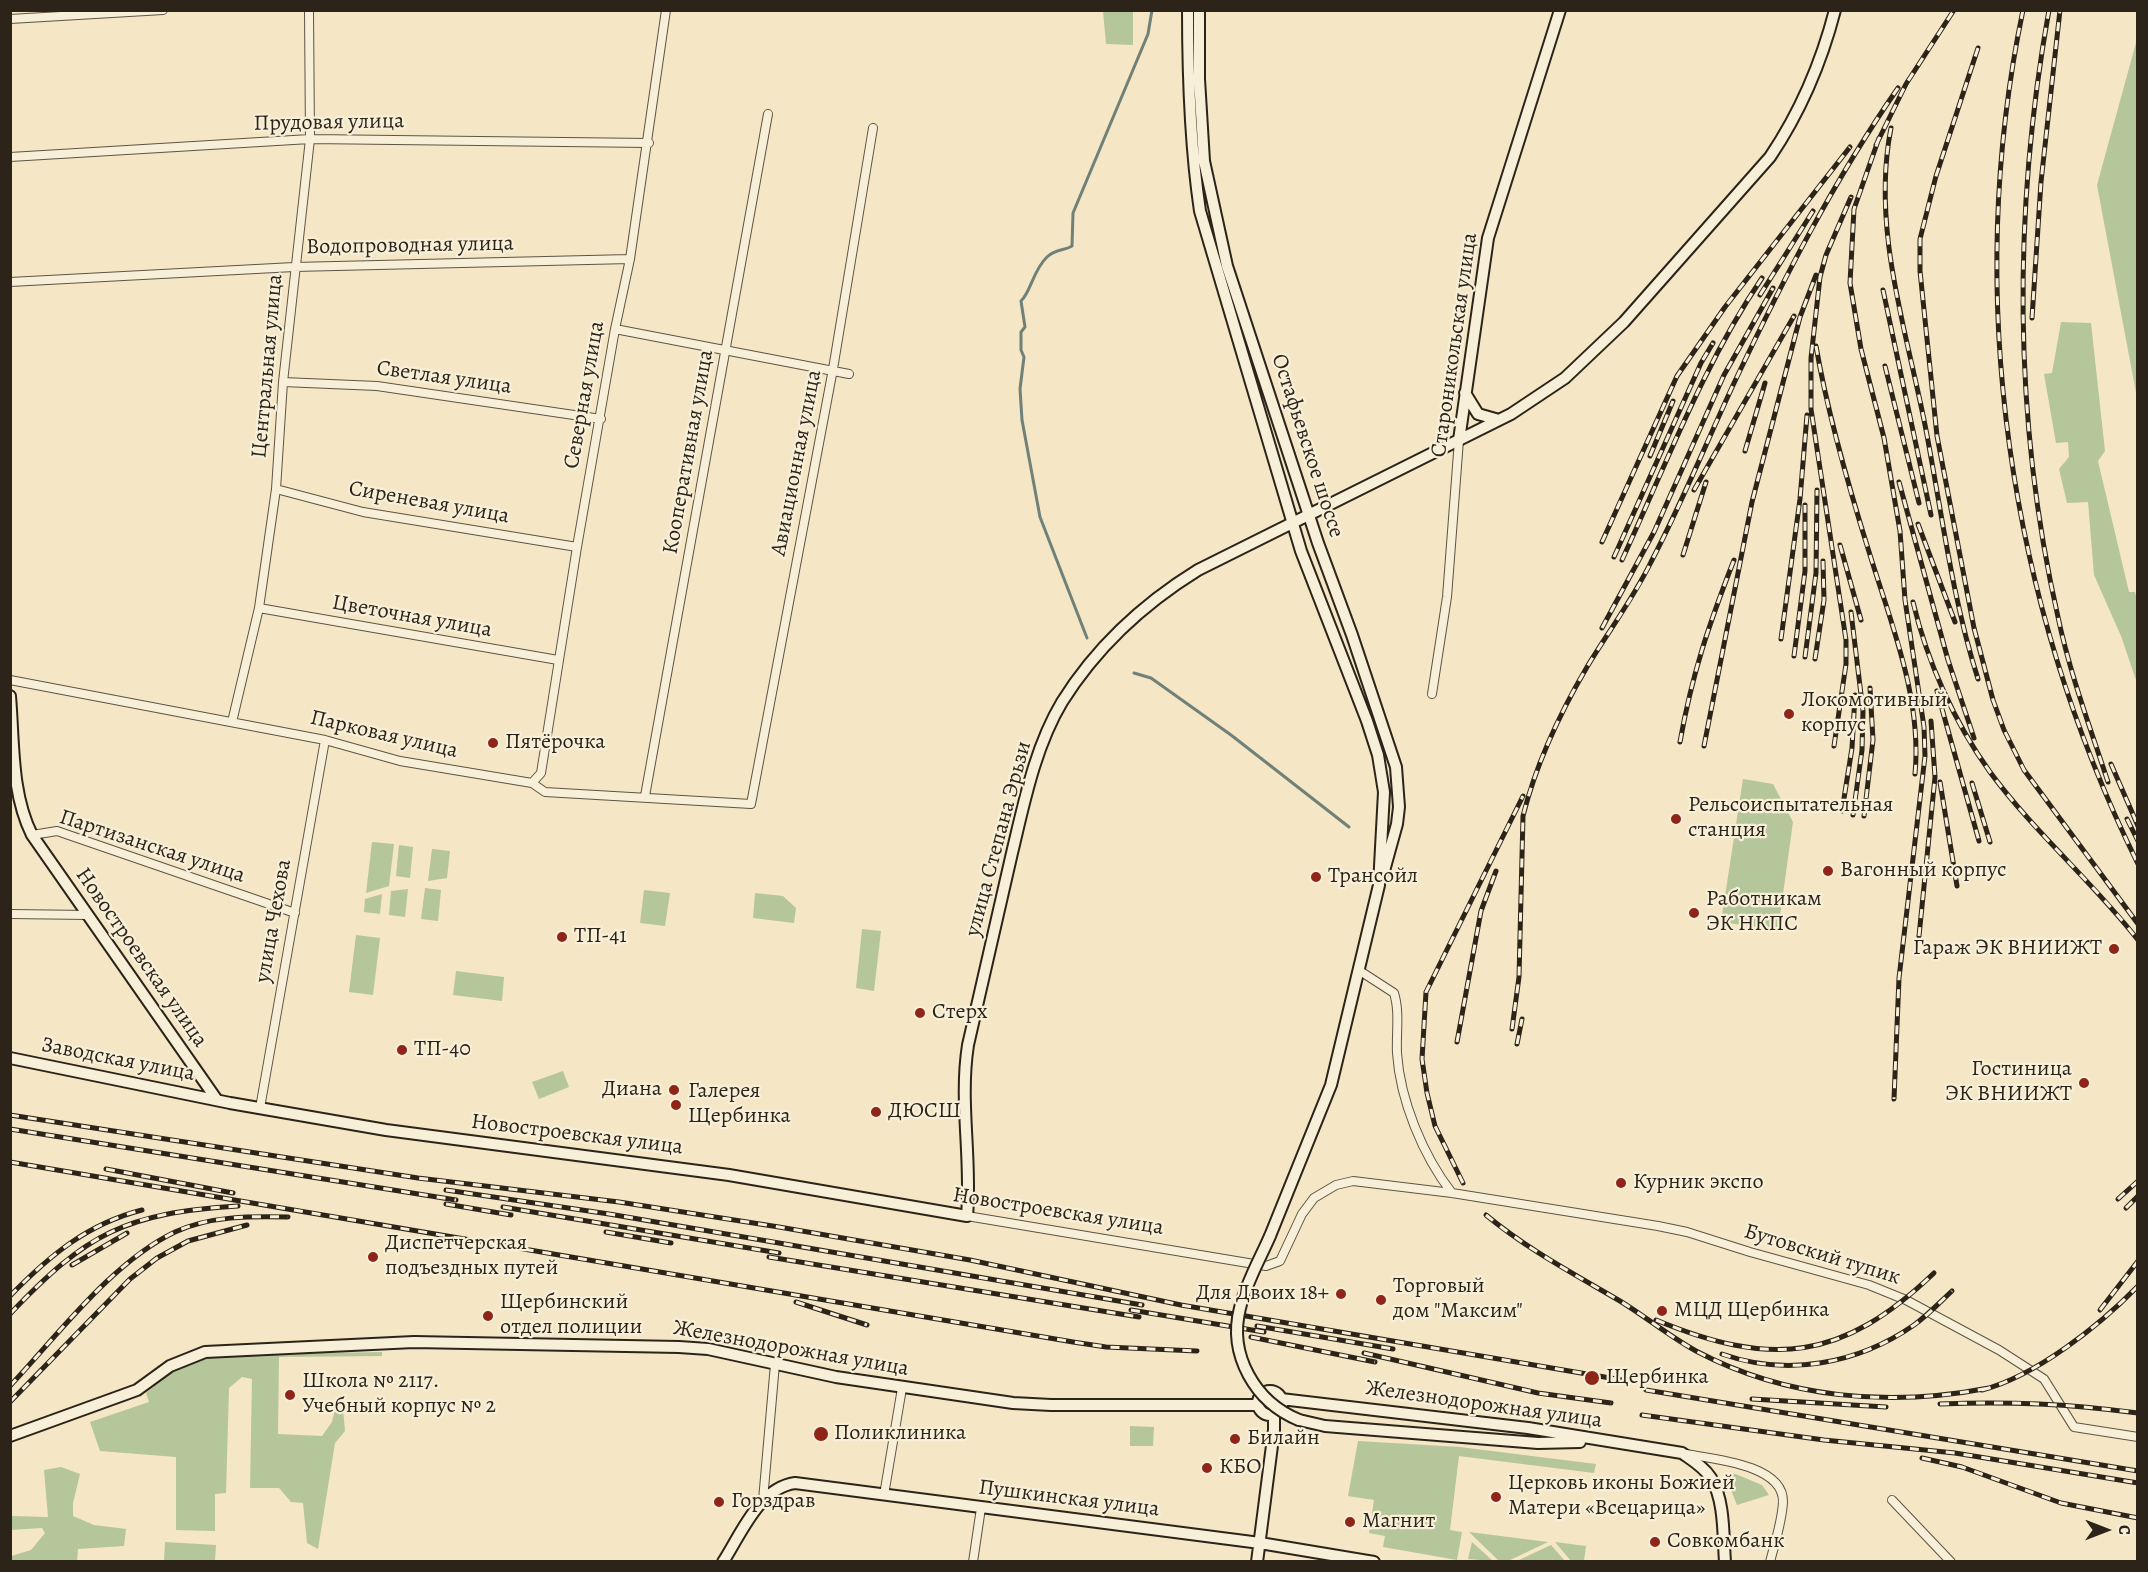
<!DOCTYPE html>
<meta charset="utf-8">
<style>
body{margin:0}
#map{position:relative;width:2148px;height:1572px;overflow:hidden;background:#f5e6c5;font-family:Alegreya,serif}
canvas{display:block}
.frame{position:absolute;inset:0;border:12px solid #2c2419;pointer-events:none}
.north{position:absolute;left:2076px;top:1500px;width:60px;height:60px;-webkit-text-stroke:4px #f8efd9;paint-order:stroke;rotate:90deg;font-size:16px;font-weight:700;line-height:24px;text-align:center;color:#2c2419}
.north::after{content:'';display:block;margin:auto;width:21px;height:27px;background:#2c2419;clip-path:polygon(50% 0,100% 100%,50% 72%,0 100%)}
</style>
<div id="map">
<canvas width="2148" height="1572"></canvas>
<div class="frame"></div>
<div class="north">С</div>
</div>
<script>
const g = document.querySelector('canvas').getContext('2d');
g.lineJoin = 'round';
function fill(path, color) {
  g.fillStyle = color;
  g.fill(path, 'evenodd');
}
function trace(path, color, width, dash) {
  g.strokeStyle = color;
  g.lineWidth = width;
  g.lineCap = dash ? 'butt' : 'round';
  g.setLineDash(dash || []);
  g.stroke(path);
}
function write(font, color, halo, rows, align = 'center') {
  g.font = font + ' Alegreya,serif';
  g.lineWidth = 4.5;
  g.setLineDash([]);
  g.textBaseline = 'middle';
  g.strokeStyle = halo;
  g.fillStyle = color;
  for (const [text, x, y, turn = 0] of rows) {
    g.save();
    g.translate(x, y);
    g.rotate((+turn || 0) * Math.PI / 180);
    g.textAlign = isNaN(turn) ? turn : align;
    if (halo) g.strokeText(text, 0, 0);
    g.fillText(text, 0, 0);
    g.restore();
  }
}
fill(new Path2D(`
 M1103,11H1133V45L1106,44Z
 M2137,39V398L2097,185Z
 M2061,322L2091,323L2105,451L2098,461L2129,592H2135L2137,599V683L2121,636L2094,575L2088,502L2067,503L2059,469L2069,457L2068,442L2056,443L2044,374L2052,373Z
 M1743,779L1773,784L1793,822L1778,930L1721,922Z
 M372,842L394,844L389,886L366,893Z
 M399,845L413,847L410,878L396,876Z
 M432,849L450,851L447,878L428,881Z
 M425,888L441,890L438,921L421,919Z
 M408,889L405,917L389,915L391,891Z
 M644,890L670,893L665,926L640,923Z
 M755,893L783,896L796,908L794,923L753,918Z
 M382,894L380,914L364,912L365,899Z
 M862,929L881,931L874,991L856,988Z
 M356,935L380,938L373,995L349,992Z
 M456,971L504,977L502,1001L453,995Z
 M563,1071L569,1087L539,1099L532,1082Z
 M382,1352V1356L279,1357L278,1434L322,1436L332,1422L335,1409H343L345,1431L335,1443L318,1549L307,1543L303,1503L291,1502L279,1488H250L252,1379L242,1377L229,1388L226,1493L215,1494V1531L176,1530V1457L100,1451L90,1422L149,1402L146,1393L180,1365L207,1355Z
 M1130,1426L1154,1427L1153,1446H1130Z
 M1358,1441L1460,1447L1596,1464L1594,1473L1459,1456L1450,1530L1462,1532L1457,1560L1383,1547L1385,1536L1369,1533L1374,1500L1348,1496Z
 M61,1467L80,1474L73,1503V1516L94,1525L126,1529L124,1546L78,1549L77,1561H11V1556L31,1550L45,1533L42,1528L11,1530V1516L48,1517L44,1470Z
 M1733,1473L1762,1485L1769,1495L1737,1505L1729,1485Z
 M1469,1532L1548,1542L1508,1561H1499Z
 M165,1542L216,1545L215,1561H164Z
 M1472,1542L1493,1561L1468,1559Z
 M1555,1542L1586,1546L1584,1561H1571Z
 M1551,1545L1565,1561H1517Z`), '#b5c69a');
trace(new Path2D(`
 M1087,638L1040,517L1022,420L1020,389L1024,357L1021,350V332L1025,327L1021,301C1031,292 1033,270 1047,257C1055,249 1064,251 1072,246L1073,213L1148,34L1152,10
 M1134,673L1151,678L1231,735L1349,827`), '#6f8178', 3);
const street = new Path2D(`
 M10,19L163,10
 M10,157L310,139L649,143
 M10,282L294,267L630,259
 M615,329L849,374
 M283,382L377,386L601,419
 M276,489L363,512L577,547
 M259,608L558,660
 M10,680L325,740L400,761L532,783L545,792L751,804L833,369L873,128
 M1432,694L1447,597L1459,440
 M232,722L259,608L276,489L283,382L310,139L309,10
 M532,783L541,773L577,547L615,329L630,259L666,10
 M645,796L768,114
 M32,835L57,831L295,913
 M10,914L88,915
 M1360,971L1394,993C1400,1012 1396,1034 1397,1053C1400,1100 1423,1156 1452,1193
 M260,1108L325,740
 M967,1216L1266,1266L1280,1261L1302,1214L1314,1198L1336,1185L1353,1181L1452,1193L1658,1226L1687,1232L1750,1252L1869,1285L1906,1300L1999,1350L2044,1379L2074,1427L2138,1437
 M1686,1454C1714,1459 1784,1465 1783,1502C1782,1522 1775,1542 1770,1562
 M884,1495L902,1388
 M763,1500L775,1364
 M1892,1500L1951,1562
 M973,1562L981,1508`);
const secondary = new Path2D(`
 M1188,10C1188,78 1190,144 1200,211L1301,551L1367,721L1378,755L1384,792L1379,885L1331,1085L1270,1236
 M1199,10V79L1204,161L1227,266L1318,543L1352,635L1396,767L1399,807L1397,824L1384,871
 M1465,393L1478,414L1499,420
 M1459,440L1488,238L1560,10
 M10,696C14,743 11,793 32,835L217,1100
 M10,1058L230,1103L386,1130L729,1175L967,1216C972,1159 959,1102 968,1045C983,981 997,917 1012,853C1024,803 1035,747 1062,702C1097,646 1143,604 1198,570L1511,414L1565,378L1624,322L1770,157C1801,111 1821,64 1835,10
 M1258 1403a12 12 0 1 1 24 0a12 12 0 1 1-24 0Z
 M1281,1399L1528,1428L1682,1453C1692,1460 1704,1467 1711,1478C1725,1501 1723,1536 1725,1562
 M1299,1420L1325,1426L1538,1443L1580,1442
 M10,1436L137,1390L170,1366L205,1352L414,1342L679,1347L708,1349L836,1377L1013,1403L1051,1405H1258
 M723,1562C741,1534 759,1488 795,1483L1260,1543L1374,1562
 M1257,1562L1274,1430V1414`);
trace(street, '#5e5444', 10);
trace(secondary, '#2c2419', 14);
trace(street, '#f8efd9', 8);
trace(secondary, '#f8efd9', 10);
const rail = new Path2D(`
 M2023,10C1963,298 2009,602 2138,864
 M2049,10C2013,210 2013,419 2058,617C2070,674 2090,727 2108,782
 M1978,48L1936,176L1920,239V271L1937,436L1974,628L1993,700L2004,730L2024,770L2138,924
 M1891,128C1871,229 1907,331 1926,430C1942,514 1952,597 1978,679
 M1879,138L1854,209L1850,283L1861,349L1884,438L1900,531L1905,600L1924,727L1925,756L1899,978L1894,1099
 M1876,145L1906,84L1954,10
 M1883,290L1931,515
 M1760,295L1813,211
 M2032,318L2041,182L2060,10
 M1816,346C1828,416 1849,488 1870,555C1892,626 1922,699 1915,774
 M1885,366L1919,503
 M1745,451L1765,383
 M1650,456L1673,401
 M1899,482L1948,660L1974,738
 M1694,490L1794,316
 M1918,524L1955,622
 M1602,542L1677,376L1725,307L1850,147
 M1840,545L1861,620
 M1683,555L1706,482
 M1614,557L1701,363L1713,343
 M1622,560C1666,465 1703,365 1762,278
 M1913,602C1927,661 1954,722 1990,772C2034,832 2092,881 2138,940
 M1851,612L1863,711L1862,750L1853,815
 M1602,628L1654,532L1724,375L1773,288
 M1781,639L1800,499L1807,415
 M1794,656L1805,571V505
 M1805,657L1816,573L1817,490
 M1815,659L1824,600L1823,561
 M1937,691L1979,841
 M1680,742C1692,674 1709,624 1734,560
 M1704,746L1752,502L1800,317L1816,275
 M1834,746L1846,664V640L1811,409V358L1820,277L1826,255L1851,197
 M2111,764L2138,826
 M1940,782L1957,886
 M1972,783L1990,842
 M1842,811L1852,748L1855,695
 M1864,816L1873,740L1870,688
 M2127,819L2138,841
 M1919,936L1935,777L1931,721
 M1512,1029L1519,977L1523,816C1536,764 1560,713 1587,667C1608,632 1633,599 1651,562C1682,503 1707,441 1735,381C1783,280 1834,180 1898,88
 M1457,1042L1481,911L1496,871
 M1517,1044L1522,1019
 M10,1115L418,1178L619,1202L779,1227L970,1260L1181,1305L1628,1381
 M10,1129L456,1200
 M10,1162L1073,1342L1106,1347L1197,1351
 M106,1169L233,1193
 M1463,1183L1435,1126L1427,1093L1422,1059L1426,992L1523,796
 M446,1190L609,1214L1142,1305
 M2118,1199L2138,1181
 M446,1204L511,1215
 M503,1207L779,1253
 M2126,1208L2138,1196
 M1486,1215C1527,1249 1574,1274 1620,1301C1646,1317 1669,1336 1696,1351C1787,1399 1890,1407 1989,1388
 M606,1232L671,1243
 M769,1257L1139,1317
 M72,1265L127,1233
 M10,1296C49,1256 87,1224 142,1210
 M796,1302L867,1325
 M1131,1310L1264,1332
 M2100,1310L2138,1261
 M10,1314C87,1233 125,1213 238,1206
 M1656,1320C1772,1368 1842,1361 1934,1273
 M1257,1326L1393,1349
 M1251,1337L1375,1362
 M1364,1353L1538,1393L1611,1403
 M1722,1354C1787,1377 1858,1364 1914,1325C1928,1315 1940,1302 1952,1291
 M10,1386C58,1335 112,1262 175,1232C209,1216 251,1216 288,1217
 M1646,1390L2138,1471
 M1982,1390C2036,1376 2099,1326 2138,1286
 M1752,1399L1886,1407
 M10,1402L130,1279L157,1258L188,1241L247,1225
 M1940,1404C2010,1401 2068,1404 2138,1413
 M1642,1415L1824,1440L1955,1453L2138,1483
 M1922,1458L1962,1467L2061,1503L2138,1518`);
trace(rail, '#2c2419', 5);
trace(rail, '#f8efd9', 3, [9]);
const secondaryBridge = new Path2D(`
 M1270,1236C1260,1259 1246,1283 1240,1308C1228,1355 1255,1402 1299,1420`);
trace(secondaryBridge, '#2c2419', 14, []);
trace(secondaryBridge, '#f8efd9', 10);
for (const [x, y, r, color] of [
 [1789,714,6,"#8f2418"],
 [493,743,6,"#8f2418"],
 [1676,819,6,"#8f2418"],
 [1828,871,6,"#8f2418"],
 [1316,877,6,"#8f2418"],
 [1694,913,6,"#8f2418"],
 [562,937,6,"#8f2418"],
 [2114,949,6,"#8f2418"],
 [920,1013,6,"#8f2418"],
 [402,1050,6,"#8f2418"],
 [2084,1083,6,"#8f2418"],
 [674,1090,6,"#8f2418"],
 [676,1105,6,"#8f2418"],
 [876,1112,6,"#8f2418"],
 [1621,1183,6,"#8f2418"],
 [373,1257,6,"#8f2418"],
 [1341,1294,6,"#8f2418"],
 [1381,1300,6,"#8f2418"],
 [1662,1311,6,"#8f2418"],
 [488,1316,6,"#8f2418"],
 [1592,1378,8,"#8f2418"],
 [290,1395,6,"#8f2418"],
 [821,1434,8,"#8f2418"],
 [1235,1439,6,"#8f2418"],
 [1207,1468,6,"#8f2418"],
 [1496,1497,6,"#8f2418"],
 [719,1502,6,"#8f2418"],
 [1350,1522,6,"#8f2418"],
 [1655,1542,6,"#8f2418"]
]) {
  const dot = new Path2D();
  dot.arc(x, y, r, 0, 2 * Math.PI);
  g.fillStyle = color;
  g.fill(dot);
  trace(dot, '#f8efd9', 2);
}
write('22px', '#2c2419', '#f8efd9', [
 ["Прудовая улица",329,123,-1],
 ["Водопроводная улица",410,246,-1],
 ["Староникольская улица",1455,345,-82],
 ["Центральная улица",268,366,-85],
 ["Светлая улица",444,378,8],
 ["Северная улица",585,395,-80],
 ["Остафьевское шоссе",1307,446,72],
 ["Кооперативная улица",689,452,-80],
 ["Авиационная улица",797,463,-79],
 ["Сиреневая улица",429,503,10],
 ["Цветочная улица",412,617,10],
 ["Парковая улица",384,735,13],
 ["улица Степана Эрьзи",999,839,-75],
 ["Партизанская улица",152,847,18],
 ["улица Чехова",274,921,-80],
 ["Новостроевская улица",141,958,55],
 ["Заводская улица",118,1060,11],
 ["Новостроевская улица",577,1135,7],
 ["Новостроевская улица",1058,1212,9],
 ["Бутовский тупик",1822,1255,17],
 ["Железнодорожная улица",791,1349,10],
 ["Железнодорожная улица",1484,1405,8],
 ["Пушкинская улица",1069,1499,7]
]);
write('22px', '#2c2419', '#f8efd9', [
 ["Локомотивный",1801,701],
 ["корпус",1801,726],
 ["Пятёрочка",505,743],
 ["Рельсоиспытательная",1688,806],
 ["станция",1688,831],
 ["Вагонный корпус",1840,871],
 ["Трансойл",1328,877],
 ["Работникам",1706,900],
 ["ЭК НКПС",1706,925],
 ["ТП-41",574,937],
 ["Гараж ЭК ВНИИЖТ",2102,949,"right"],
 ["Стерх",932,1013],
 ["ТП-40",414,1050],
 ["Гостиница",2072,1070,"right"],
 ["ЭК ВНИИЖТ",2072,1095,"right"],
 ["Диана",662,1090,"right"],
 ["Галерея",688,1092],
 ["Щербинка",688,1117],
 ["ДЮСШ",888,1112],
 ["Курник экспо",1633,1183],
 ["Диспетчерская",385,1244],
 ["подъездных путей",385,1269],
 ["Торговый",1393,1287],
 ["дом \"Максим\"",1393,1312],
 ["Для Двоих 18+",1329,1294,"right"],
 ["Щербинский",500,1303],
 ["отдел полиции",500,1328],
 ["МЦД Щербинка",1674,1311],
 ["Щербинка",1606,1378],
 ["Школа № 2117.",302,1382],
 ["Учебный корпус № 2",302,1407],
 ["Поликлиника",834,1434],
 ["Билайн",1247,1439],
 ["КБО",1219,1468],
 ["Церковь иконы Божией",1508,1484],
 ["Матери «Всецарица»",1508,1509],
 ["Горздрав",731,1502],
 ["Магнит",1362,1522],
 ["Совкомбанк",1667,1542]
], 'left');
</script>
